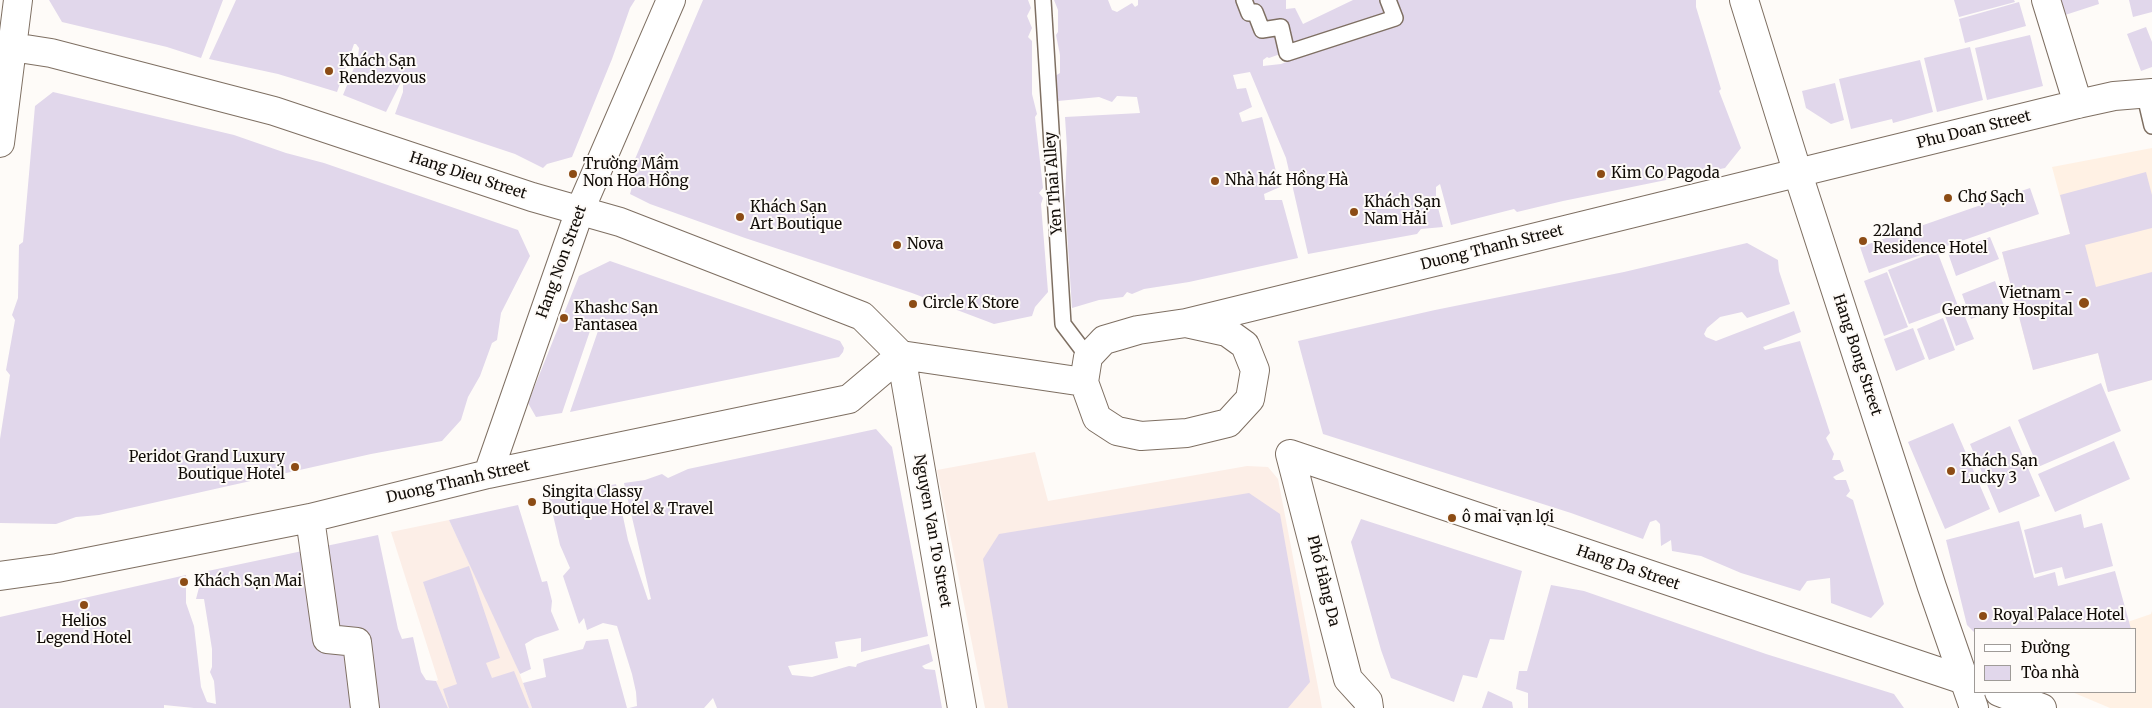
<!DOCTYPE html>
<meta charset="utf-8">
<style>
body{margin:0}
#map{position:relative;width:2152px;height:708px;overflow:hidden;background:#fefbf8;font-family:Merriweather,serif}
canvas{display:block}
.legend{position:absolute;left:1974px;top:628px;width:162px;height:65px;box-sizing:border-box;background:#fefbf8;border:1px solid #9f9b98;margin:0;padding:6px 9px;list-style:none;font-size:15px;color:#110c07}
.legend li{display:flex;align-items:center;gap:10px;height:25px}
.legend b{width:25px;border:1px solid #9f9b98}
</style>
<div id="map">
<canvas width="2152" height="708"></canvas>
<ul class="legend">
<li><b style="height:6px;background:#fff"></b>Đường</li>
<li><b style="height:14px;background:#e1d7eb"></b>Tòa nhà</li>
</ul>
</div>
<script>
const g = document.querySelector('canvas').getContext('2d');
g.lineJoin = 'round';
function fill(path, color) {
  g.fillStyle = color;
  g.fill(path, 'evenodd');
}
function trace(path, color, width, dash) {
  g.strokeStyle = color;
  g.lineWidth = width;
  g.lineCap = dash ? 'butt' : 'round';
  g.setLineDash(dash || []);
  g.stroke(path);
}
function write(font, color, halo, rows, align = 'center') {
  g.font = font + ' Merriweather,serif';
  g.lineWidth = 4;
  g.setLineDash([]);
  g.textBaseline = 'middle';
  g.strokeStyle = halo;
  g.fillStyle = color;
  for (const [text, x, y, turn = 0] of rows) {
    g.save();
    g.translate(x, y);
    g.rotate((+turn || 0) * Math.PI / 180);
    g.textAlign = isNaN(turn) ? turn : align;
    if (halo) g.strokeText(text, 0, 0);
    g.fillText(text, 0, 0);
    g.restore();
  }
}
fill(new Path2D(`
 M1035,452L1048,501L1247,466L1268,467L1278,479L1322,708H985L937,470Z
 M449,520L514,658L532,708H448L436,681L438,680L391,532Z`), '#fceee7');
fill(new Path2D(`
 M2152,148V380L2108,392L2098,353L2033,370L2002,252L2070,234L2052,167Z
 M2152,611V708H2110L2072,692H2136V629H2107L2151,614Z`), '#fff1e4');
fill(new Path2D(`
 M49,0H223L201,58L167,47L62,22Z
 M236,0H635L630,8L612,59L572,157L547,164L543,168L515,154L395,114L403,92V84L401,82L386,112L343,95L358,58L359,48L356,44H354L337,92L278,74L209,59Z
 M703,0H1028L1031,8L1027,16L1032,28L1028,37L1032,41V94L1037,114L1035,117L1043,188L1039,193L1043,198L1041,204L1048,292L1035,307L1032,316L994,324L912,293L745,238L650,204L630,194L632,187L629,173Z
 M1054,0H1108L1112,10L1117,12L1132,3L1135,7L1138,5V0H1286V9L1295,8L1303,24L1353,0H1384L1387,16L1269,58L1267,57L1263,60V66L1281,64L1401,21L1396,0H1696V7L1721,89L1719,91L1741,148L1725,168L1563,201L1517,212L1514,209L1451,225L1440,184L1436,187V200L1443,227L1421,229L1417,234L1308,254L1286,158L1250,72L1233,75L1237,89L1246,88L1252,107L1239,113L1242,122L1262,117L1280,187L1264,194L1265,200H1282L1298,258L1189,282L1144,289L1132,294L1127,292L1123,297L1099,300L1072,308L1065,200L1067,148L1065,117L1140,113L1137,97L1117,96L1112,102L1099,97L1058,101L1055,76L1060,73V55L1056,35L1058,32V10Z
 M1954,0H2014L2015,2L1959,17Z
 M2057,0H2098L2099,4L2062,16Z
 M2129,0H2152V12L2133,17Z
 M2019,2L2026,26L1965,43L1959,19Z
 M2146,27L2152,42V67L2141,71L2127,34Z
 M2030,35L2043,86L1987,100L1975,48Z
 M1970,47L1983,100L1937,112L1924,58Z
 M1920,60L1933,112L1893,123L1892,119L1851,129L1839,79Z
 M1835,83L1844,120L1831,124L1806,108L1802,91Z
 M53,92L234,135L286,153L324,163L518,230L530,256L501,313L497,340L492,343L480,376L468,397L461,420L442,441L371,454L99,515L76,517L56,524L0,523V439L10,375L6,370L15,320L12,315L18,298L19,245L23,242L35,106Z
 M2146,172L2152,195V228L2085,245L2096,287L2152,272V380L2108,392L2098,353L2033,370L2002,252L2070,234L2060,195Z
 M2030,188L2039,214L1869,273L1860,247Z
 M1990,237L1999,259L1956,276L1948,253Z
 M1747,243L1778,260L1779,271L1790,304L1747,318L1742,312L1720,317L1707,328L1704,334L1706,337L1716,341L1794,311L1801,332L1763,347L1765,350L1800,341L1830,433L1826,438L1834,454L1832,460H1840L1844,471L1833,477L1836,480H1846L1850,491L1846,496L1853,500L1884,604L1871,618L1831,603L1830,578L1807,581L1800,591L1741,573L1701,556L1672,551L1671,540L1661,546L1660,524L1656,520L1650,522L1643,539L1571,513L1323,434L1298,341L1435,310L1624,272Z
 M1937,251L1958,306L1909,324L1888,270Z
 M610,261L840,341L844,348L843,352L839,357L570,412L598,331L591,328L562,413L536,417L528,403L579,276Z
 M1887,272L1908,327L1884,336L1864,281Z
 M1995,281L2004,306L1971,319L1962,294Z
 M1961,307L1974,339L1956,346L1944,313Z
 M1943,318L1955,350L1929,360L1917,329Z
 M1913,328L1925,359L1896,371L1884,339Z
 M2101,383L2121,431L2038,467L2018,420Z
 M1953,423L1990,509L1945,529L1908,442Z
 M2010,426L2040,496L1999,513L1970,444Z
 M876,429L892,447L928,636L861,652V638L835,642L838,658L788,666L792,675L812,677L849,666L856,667L857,664L865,661L929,644L933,661L922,666L925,669L935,670L942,708H717L713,698L704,708H629L637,706L636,692L632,674L617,626L603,623L587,630L584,618L579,624L563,576L570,568L560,545L549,498L616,484L628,540L648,600L651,599L624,483L645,480L662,474L668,478L688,469Z
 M2114,441L2130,479L2055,512L2038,474Z
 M1249,493L1280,514L1310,682L1288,708H1008L983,559L999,534Z
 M518,505L542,582L547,581L552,601L551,611L559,630L535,638L525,644L531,669L520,674L449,520Z
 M2081,514L2084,528L2102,523L2113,566L2065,579L2062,567L2035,574L2024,530Z
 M1361,519L1522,571L1504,640L1490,639L1477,678L1463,675L1454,702L1391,678L1381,650L1351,542Z
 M2019,521L2034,578L2055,572L2058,586L2115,571L2131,629H1976V634L1967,625L1946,540Z
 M378,535L398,629L402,639L413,637L421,672L426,680L436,681L448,708H194L164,705V708H0V617L186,575V603L194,626L201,687L207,702L216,704L214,681L210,672L212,667V649L204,599H196L203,572Z
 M469,566L500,658L486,663L492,678L514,671L529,708H449L443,689L457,684L423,582Z
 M1551,585L1584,591L1766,654L1894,694L1904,708H1528V693L1516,689L1519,671H1527Z
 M608,639L627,708H532L523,683L546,677L543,659L583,649L586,641Z
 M1488,691L1512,702L1513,708H1482Z`), '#e1d7eb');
const lane = new Path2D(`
 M1043,0L1063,324L1088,357
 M1244,0L1249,13L1255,12L1262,30L1281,27L1287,53L1395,18L1388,0
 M2144,92L2152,126`);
const street = new Path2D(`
 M2046,0L2078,104
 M0,45L51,53L274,111L532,197L620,222L862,316L901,355
 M0,143L18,0
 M1186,323L2078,104L2114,96L2152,93
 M1186,323L1227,332L1245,345L1255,370L1250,399L1228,423L1187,433L1141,436L1117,431L1097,418L1084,382L1088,357L1104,340L1138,330Z
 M901,355L962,708
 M901,355L1084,382
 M1290,454L1976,684
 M1290,454L1348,679L1368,701L1369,708
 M488,474L580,210L671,0
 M310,518L327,639L357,642L365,708
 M0,576L57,568L310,518L488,474L849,399L901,355
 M1999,692L2042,708`);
const secondary = new Path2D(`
 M1744,0L1798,174L1932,587L1974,708`);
trace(lane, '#7e6f62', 18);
trace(street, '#7e6f62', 30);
trace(secondary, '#7e6f62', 30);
trace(lane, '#fff', 15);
trace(street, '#fff', 28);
trace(secondary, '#fff', 28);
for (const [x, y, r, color] of [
 [329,71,5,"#8c4c15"],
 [573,174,5,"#8c4c15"],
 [1601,174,5,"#8c4c15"],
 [1215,181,5,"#8c4c15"],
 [1948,198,5,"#8c4c15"],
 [1354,212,5,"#8c4c15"],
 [740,217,5,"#8c4c15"],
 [1863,241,5,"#8c4c15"],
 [897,245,5,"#8c4c15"],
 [2084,303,6,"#8c4c15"],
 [913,304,5,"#8c4c15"],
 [564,318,5,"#8c4c15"],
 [295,467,5,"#8c4c15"],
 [1951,471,5,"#8c4c15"],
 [532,502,5,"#8c4c15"],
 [1452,518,5,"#8c4c15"],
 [184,582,5,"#8c4c15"],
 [84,605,5,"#8c4c15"],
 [1983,616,5,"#8c4c15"]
]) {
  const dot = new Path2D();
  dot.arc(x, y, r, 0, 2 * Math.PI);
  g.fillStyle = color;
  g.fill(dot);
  trace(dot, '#fefbf8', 2);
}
write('15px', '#110c07', '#fefbf8', [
 ["Khách Sạn",339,62],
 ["Rendezvous",339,79],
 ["Trường Mầm",583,165],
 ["Non Hoa Hồng",583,182],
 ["Kim Co Pagoda",1611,174],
 ["Nhà hát Hồng Hà",1225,181],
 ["Chợ Sạch",1958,198],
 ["Khách Sạn",1364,203],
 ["Nam Hải",1364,220],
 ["Khách Sạn",750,208],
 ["Art Boutique",750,225],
 ["22land",1873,232],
 ["Residence Hotel",1873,249],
 ["Nova",907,245],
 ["Vietnam -",2073,294,"right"],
 ["Germany Hospital",2073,311,"right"],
 ["Circle K Store",923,304],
 ["Khashc Sạn",574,309],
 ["Fantasea",574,326],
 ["Peridot Grand Luxury",285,458,"right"],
 ["Boutique Hotel",285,475,"right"],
 ["Khách Sạn",1961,462],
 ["Lucky 3",1961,479],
 ["Singita Classy",542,493],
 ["Boutique Hotel & Travel",542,510],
 ["ô mai vạn lợi",1462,518],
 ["Khách Sạn Mai",194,582],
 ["Royal Palace Hotel",1993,616],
 ["Helios",84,622,"center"],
 ["Legend Hotel",84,639,"center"]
], 'left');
write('15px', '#110c07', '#fefbf8', [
 ["Phu Doan Street",1974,130,-14],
 ["Hang Dieu Street",468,176,18],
 ["Yen Thai Alley",1054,183,-94],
 ["Duong Thanh Street",1492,248,-14],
 ["Hang Non Street",562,262,-70],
 ["Hang Bong Street",1857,355,72],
 ["Duong Thanh Street",458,482,-13],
 ["Nguyen Van To Street",932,531,80],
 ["Hang Da Street",1628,568,19],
 ["Phố Hàng Da",1323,581,76]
]);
</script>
